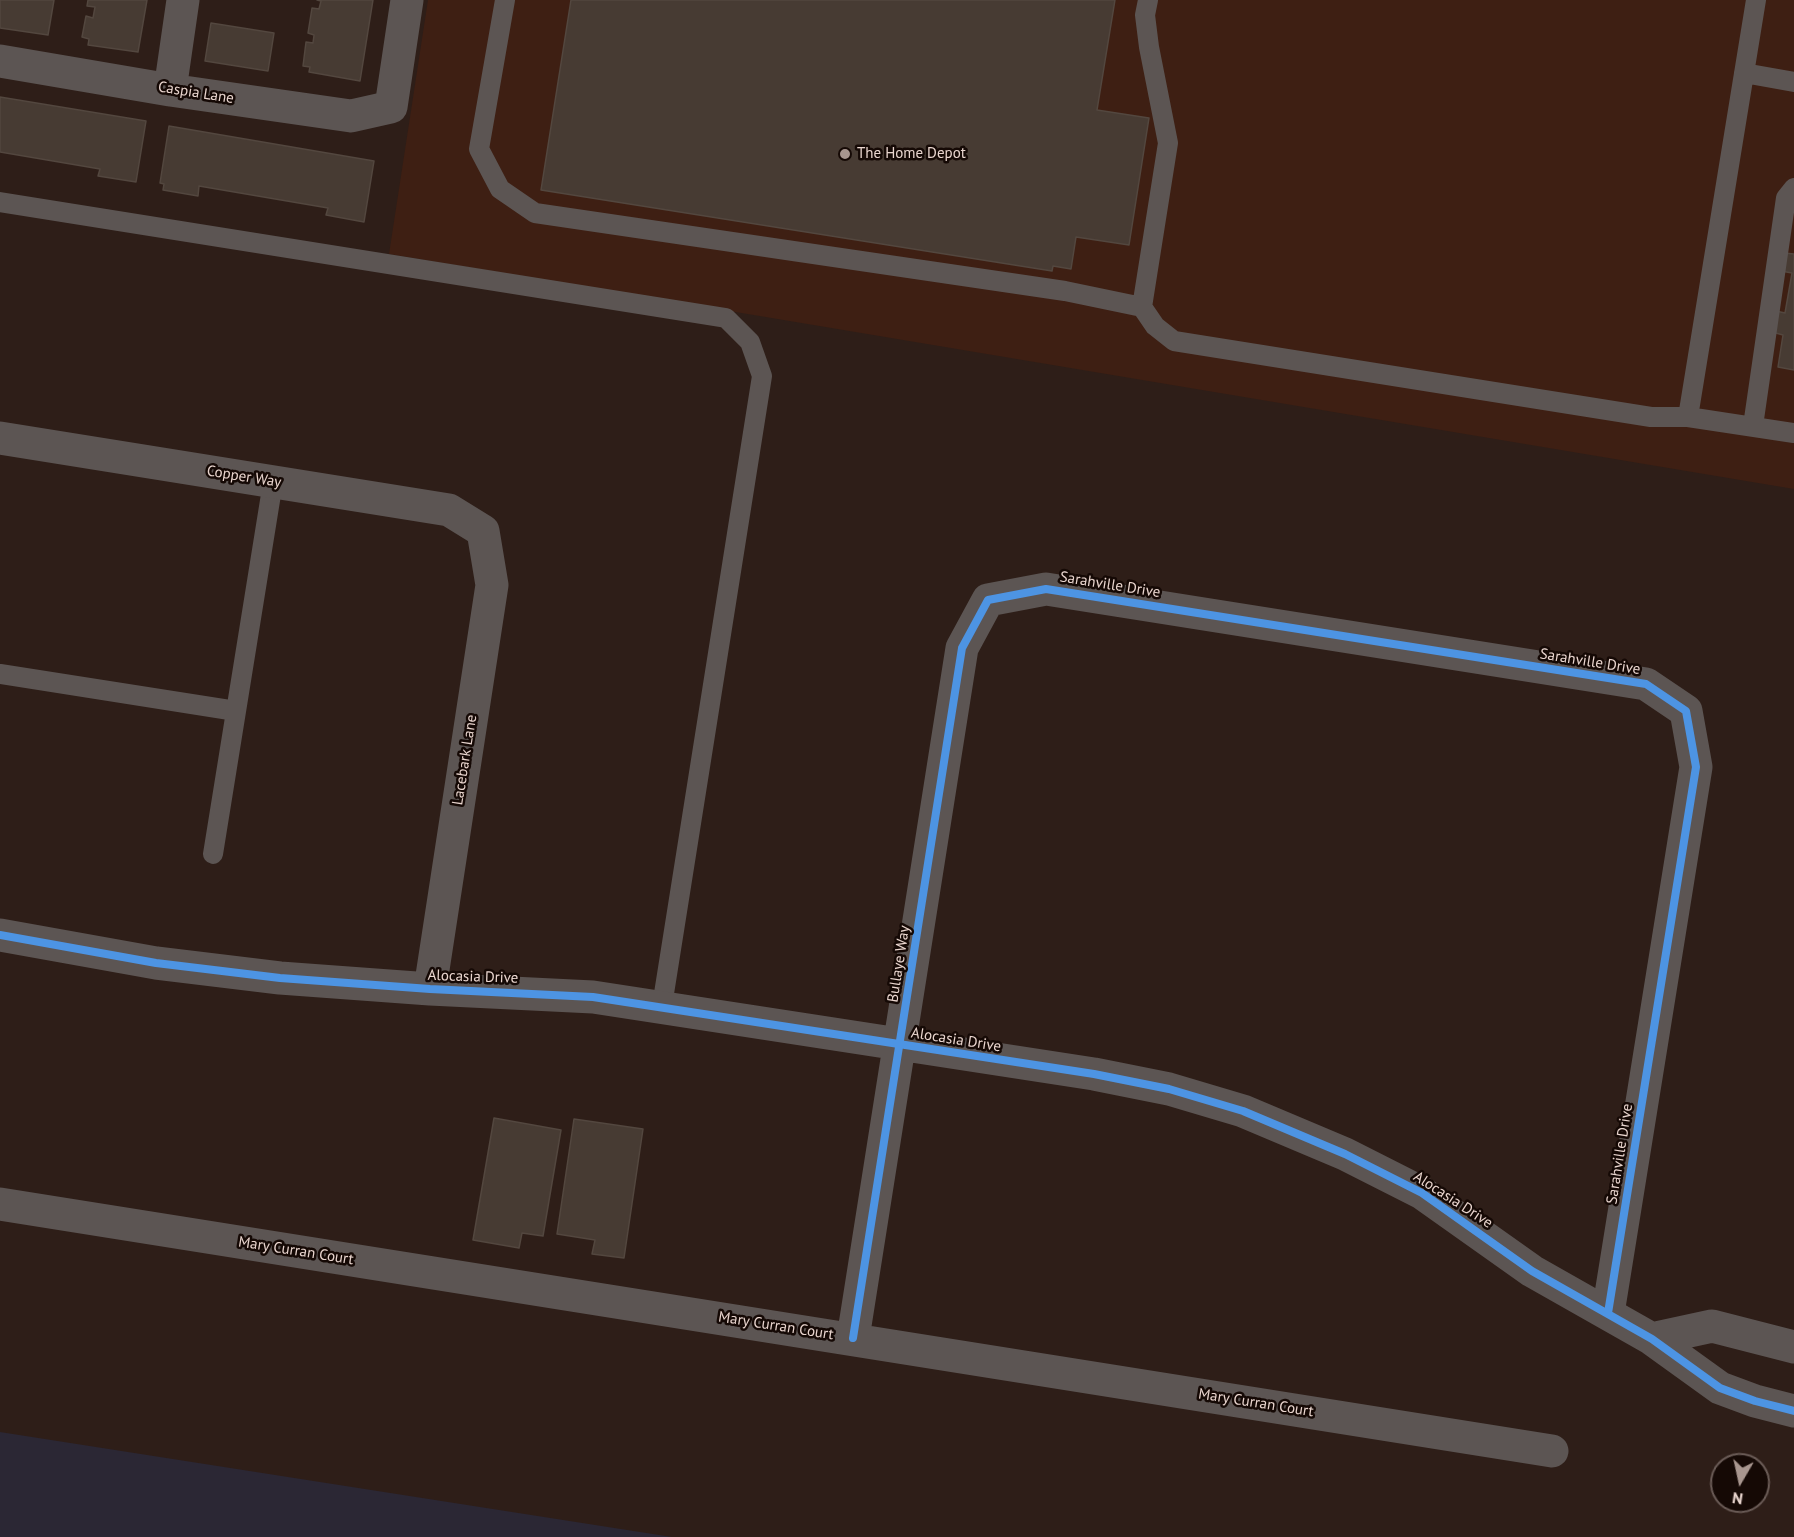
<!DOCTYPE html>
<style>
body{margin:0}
#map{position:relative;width:1794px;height:1537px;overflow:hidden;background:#2e1e18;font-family:"PT Sans",sans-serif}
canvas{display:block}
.north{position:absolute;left:1710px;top:1453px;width:60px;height:60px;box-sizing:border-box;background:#150905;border:2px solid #6a5b56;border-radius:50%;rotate:189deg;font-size:16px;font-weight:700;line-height:24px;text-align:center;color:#ead6cf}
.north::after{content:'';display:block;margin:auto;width:21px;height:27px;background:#a8968f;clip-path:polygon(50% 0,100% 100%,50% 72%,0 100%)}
</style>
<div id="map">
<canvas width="1794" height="1537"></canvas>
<div class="north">N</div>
</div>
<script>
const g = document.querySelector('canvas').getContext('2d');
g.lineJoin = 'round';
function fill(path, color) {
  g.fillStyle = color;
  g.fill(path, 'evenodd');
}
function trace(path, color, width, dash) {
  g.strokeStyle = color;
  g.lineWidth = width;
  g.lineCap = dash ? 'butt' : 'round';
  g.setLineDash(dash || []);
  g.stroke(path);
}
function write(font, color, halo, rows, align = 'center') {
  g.font = font + ' "PT Sans",sans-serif';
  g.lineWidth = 5;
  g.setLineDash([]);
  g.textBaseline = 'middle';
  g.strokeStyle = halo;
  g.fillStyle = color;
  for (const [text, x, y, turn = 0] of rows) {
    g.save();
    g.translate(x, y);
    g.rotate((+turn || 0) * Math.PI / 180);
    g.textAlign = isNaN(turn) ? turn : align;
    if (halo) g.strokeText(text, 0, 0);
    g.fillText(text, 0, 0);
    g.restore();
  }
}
fill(new Path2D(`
 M428,0H1794V489L389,254Z`), '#3e1f13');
fill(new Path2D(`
 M0,1432L672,1537H0Z`), '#2b2734');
const building = new Path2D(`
 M0,0H54L48,35L0,28Z
 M88,0H147L138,52L88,45L89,39L82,37L86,16L93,18L95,7L87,6Z
 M317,0H373L360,81L309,72L310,67L303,66L306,42L313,43L314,35L308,33L312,8L319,9L321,1Z
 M571,0H1115L1097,110L1149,118L1129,245L1076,237L1071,269L1053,266L1052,271L541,190Z
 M211,23L274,33L268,71L205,61Z
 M0,97L146,121L136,182L98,176L100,169L0,152Z
 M169,126L374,161L364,222L326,215L328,208L199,186L198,196L163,190L164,184L160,183Z
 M1784,253L1794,254V370L1778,367L1783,335L1772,332L1776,311L1785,313L1792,273L1781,271Z
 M494,1118L561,1130L543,1236L522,1233L519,1248L473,1240Z
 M574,1119L643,1129L624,1258L592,1254L595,1240L557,1234Z`);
fill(building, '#473b33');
trace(building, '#53473f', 1.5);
trace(new Path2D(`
 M505,0L479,149L500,189L535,213L1065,291L1142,307
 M1148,0L1145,15L1149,47L1168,143L1142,307L1155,326L1174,341L1651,417H1688L1794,433
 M1744,73L1794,82
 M0,202L726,318L750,342L762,376L662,1006
 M1688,417L1756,0
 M1753,426L1786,198L1794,188
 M0,674L236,711
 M213,854L273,482`), '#5c5553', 20);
trace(new Path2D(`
 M0,61L170,90L351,116L391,107L407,0
 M170,90L183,0
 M0,438L449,510L483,531L492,585L430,989
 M0,935L156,963L280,978L430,989L593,997L1094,1074L1169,1089L1243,1111L1345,1154L1422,1193L1532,1271L1652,1339L1720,1388L1755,1401L1794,1411
 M0,1204L1552,1451
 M853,1338L962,648L988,600L1046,589L1646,684L1686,711L1696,767L1608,1313
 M1652,1339L1712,1326L1794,1347`), '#5c5553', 33);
trace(new Path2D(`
 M0,935L156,963L280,978L430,989L593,997L1094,1074L1169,1089L1243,1111L1345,1154L1422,1193L1532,1271L1652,1339L1720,1388L1755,1401L1794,1411
 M853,1338L962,648L988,600L1046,589L1646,684L1686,711L1696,767L1608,1313`), '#4d94e3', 8);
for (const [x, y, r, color] of [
 [845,154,6,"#a8968f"]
]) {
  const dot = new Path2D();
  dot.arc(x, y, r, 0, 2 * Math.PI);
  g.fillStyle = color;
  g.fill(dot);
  trace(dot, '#150905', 2);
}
write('15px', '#ead6cf', '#150905', [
 ["Caspia Lane",196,93,9],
 ["Copper Way",244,477,9],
 ["Sarahville Drive",1110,585,9],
 ["Sarahville Drive",1590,662,9],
 ["Lacebark Lane",465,760,-81],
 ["Bullaye Way",899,964,-81],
 ["Alocasia Drive",473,977,2],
 ["Alocasia Drive",956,1040,9],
 ["Sarahville Drive",1620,1154,-81],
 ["Alocasia Drive",1453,1200,33],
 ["Mary Curran Court",296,1251,9],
 ["Mary Curran Court",776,1326,9],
 ["Mary Curran Court",1256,1403,9]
]);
write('15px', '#ead6cf', '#150905', [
 ["The Home Depot",857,154]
], 'left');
</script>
